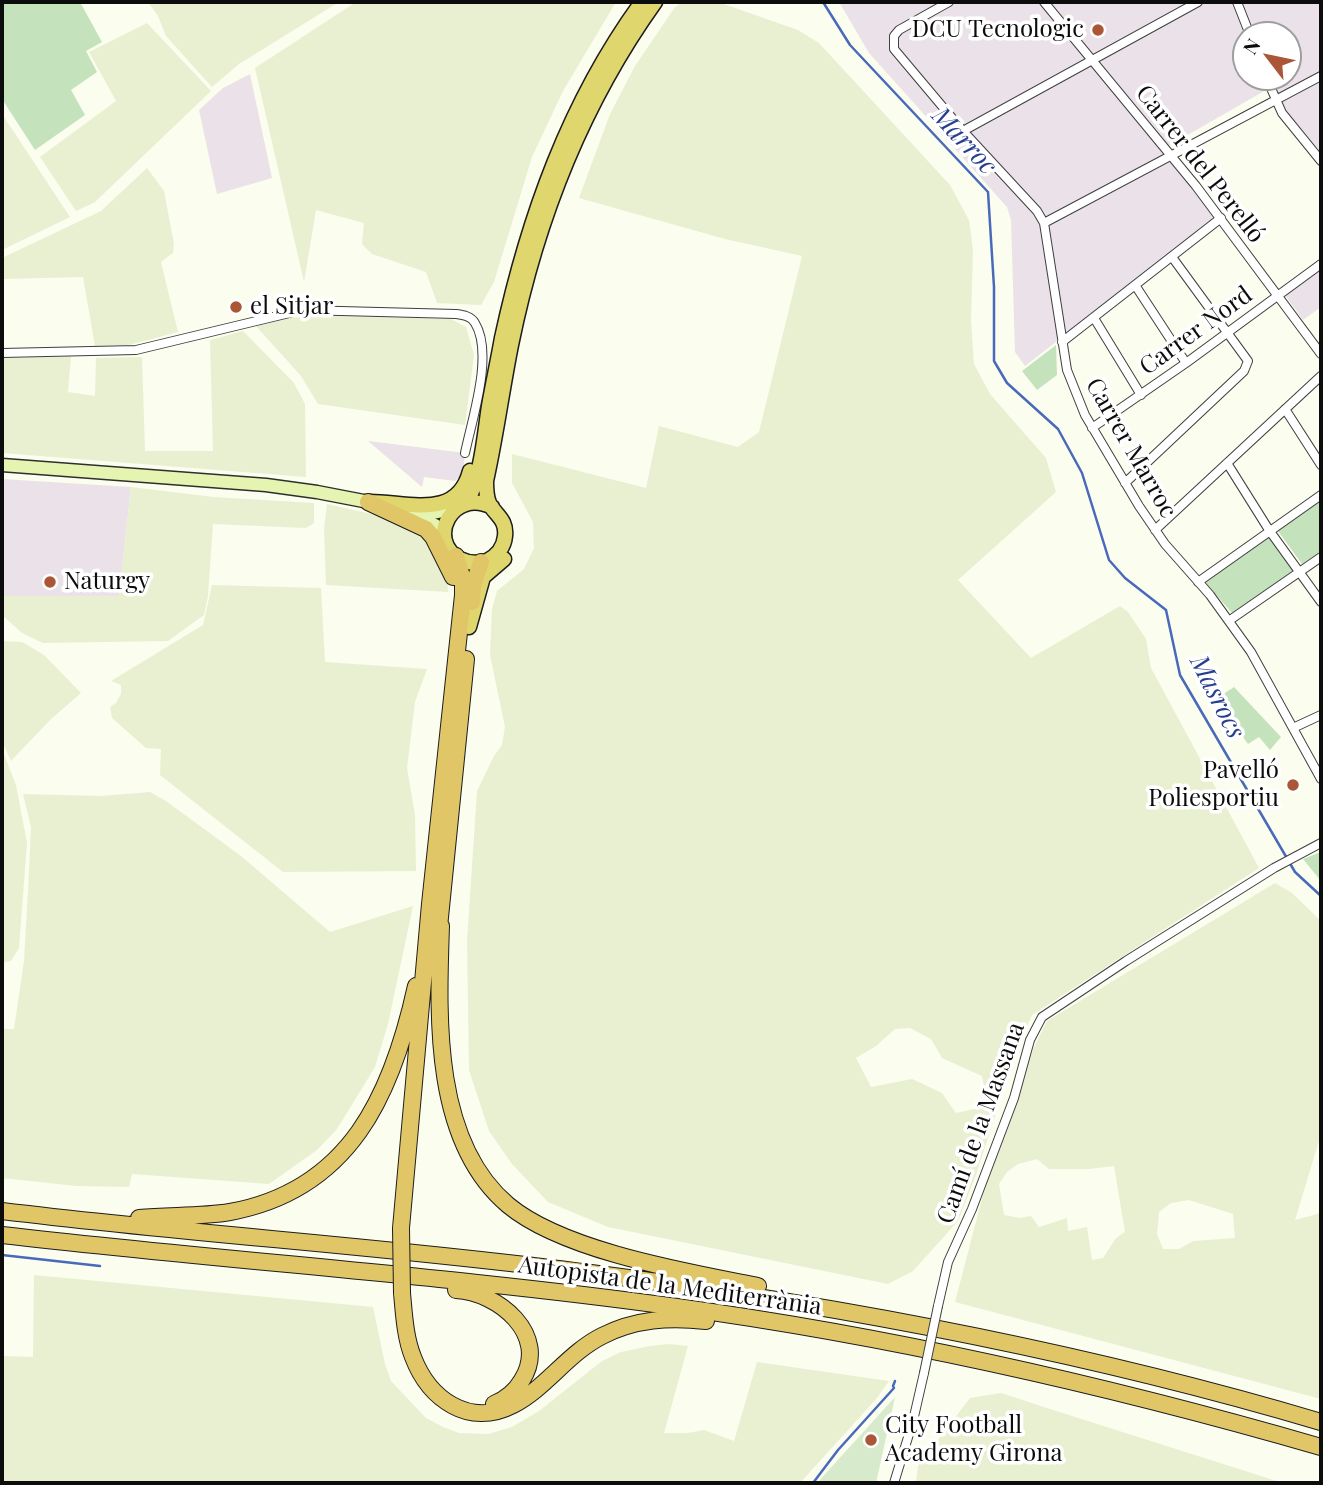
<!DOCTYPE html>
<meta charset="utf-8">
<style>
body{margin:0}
#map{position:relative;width:1323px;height:1485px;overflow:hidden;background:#fbfdee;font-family:"Playfair Display",serif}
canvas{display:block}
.frame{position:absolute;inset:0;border:4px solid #0c0c0c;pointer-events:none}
.north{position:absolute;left:1232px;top:21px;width:70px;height:70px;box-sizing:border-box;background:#fff;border:2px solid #9e9e9e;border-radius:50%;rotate:302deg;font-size:19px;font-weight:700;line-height:28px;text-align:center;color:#0c0c0c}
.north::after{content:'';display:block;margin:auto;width:24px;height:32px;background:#aa5637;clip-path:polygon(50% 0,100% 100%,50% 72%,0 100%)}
</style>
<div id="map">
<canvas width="1323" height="1485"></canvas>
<div class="frame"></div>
<div class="north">N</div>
</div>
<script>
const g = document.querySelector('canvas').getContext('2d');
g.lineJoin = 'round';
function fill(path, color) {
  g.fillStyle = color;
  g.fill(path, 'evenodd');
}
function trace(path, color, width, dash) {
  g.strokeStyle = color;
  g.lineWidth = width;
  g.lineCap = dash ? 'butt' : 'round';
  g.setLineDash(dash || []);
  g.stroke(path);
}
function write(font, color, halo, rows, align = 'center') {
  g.font = font + ' "Playfair Display",serif';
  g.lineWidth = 7;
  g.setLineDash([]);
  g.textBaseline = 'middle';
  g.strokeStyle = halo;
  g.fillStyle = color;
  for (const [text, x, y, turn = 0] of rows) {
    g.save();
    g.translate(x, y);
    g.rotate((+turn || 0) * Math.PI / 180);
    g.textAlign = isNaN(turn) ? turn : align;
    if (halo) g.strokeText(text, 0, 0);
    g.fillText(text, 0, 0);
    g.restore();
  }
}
fill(new Path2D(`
 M839,2H1321V166L1266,90L1165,148L1218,216L1025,366L1015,352L1011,220L1007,207L869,53ZM1246,35H1288V77H1246Z
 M250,74L272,178L217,194L199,110L223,88Z
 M1321,270V307L1303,320L1285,295Z
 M368,441L465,453L463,474L455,481L424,477L422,487Z
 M2,479L131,487L119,597L2,596Z`), '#eae2e8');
fill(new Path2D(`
 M148,2H339L239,64L212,87L166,36L158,16Z
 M356,2H616L563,91L532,157L494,282L481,305L437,303L426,272L372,254L362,244L364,223L316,210L304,282L255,68Z
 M682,2H718L798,30L819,43L950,185L969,220L973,250L971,321L974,364L990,394L1046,458L1056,492L958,580L1031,658L1120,606L1128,612L1146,639L1151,668L1259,868L1032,1015L1015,1054L976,1175L958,1221L913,1271L888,1284L608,1227L548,1202L512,1164L489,1131L469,1070L467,941L477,791L494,756L502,745L505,727L490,655L492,609L497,591L524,569L534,548L533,522L512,483V454L646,488L659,426L738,447L759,432L802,256L725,239L579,198L610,114L635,66L675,7ZM910,1028L931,1039L942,1058L982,1076L988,1106L956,1113L942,1093L912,1079L871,1087L856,1058L876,1046L895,1029Z
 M147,23L211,91L95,202L76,211L40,157L116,101L89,52Z
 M2,114L70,217L2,250Z
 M147,168L164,191L174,244L173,253L161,262L178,332L129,345L95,346L83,277L2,279V258L101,211Z
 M299,315L451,319L466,327L474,355L465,425L318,404L301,376L256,326Z
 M243,331L294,383L305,404L306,477L2,453V358L71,356L68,392L95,396L96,358L142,357L145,451H213L210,340Z
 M131,487L214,497L314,503V523L306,528L213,524L208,596L204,615L168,641L43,643L22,633L2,615V596H119Z
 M327,504L394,519L422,532L447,572L448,592L326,585L324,529Z
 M212,585L321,588L325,662L427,669L415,702L407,768L415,815L416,871L283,872L160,775L161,749L146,748L112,718L110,707L116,703L121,694V685L111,681L203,625Z
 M2,641L22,642L44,655L81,693L50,720L11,761L2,741Z
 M2,749L16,785L27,843L19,948L11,961L2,963Z
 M150,792L166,801L241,856L330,932L413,906L388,1024L375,1067L337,1129L317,1150L269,1184L132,1174L129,1187L76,1186L2,1178V1029H14L24,961L28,891L31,827L23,794L101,796Z
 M1275,883L1292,893L1321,921V1134L1295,1220L1321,1213V1399L955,1302L984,1191L1034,1047L1047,1021ZM1037,1159L1049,1169H1089L1114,1166L1125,1232L1116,1238L1103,1258L1092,1260L1087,1227L1068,1231L1067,1218L1039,1227L1031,1216L1020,1218L1004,1215L999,1184L1007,1172L1018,1164ZM1189,1200L1233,1214L1235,1238L1193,1241L1179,1249H1163L1157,1234L1159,1212L1171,1203Z
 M34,1275L373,1307L385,1364L391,1381L426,1418L443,1427L459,1433L488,1434L512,1427L539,1411L602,1361L621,1352L650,1346L669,1344L688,1346L664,1433H688L704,1430L734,1441L757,1362L889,1381L877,1398L800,1483H707V1481L697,1483H2V1356L33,1357Z
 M1001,1393L1050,1409L1283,1483H916L918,1466L970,1398Z`), '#e8f0d1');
fill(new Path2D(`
 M6,2H80L102,42L86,51L97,72L71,90L85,115L35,150L2,99V4Z
 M1056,345L1057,375L1037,390L1022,371Z
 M1321,501V551L1302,564L1278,531Z
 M1270,536L1294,570L1232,613L1205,582Z
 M1234,687L1281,737L1270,750L1259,737L1248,744L1216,699Z
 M1321,852V881L1303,859Z`), '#c4e3bc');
fill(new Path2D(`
 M895,1397L876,1483H817Z`), '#d7ebcc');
trace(new Path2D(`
 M823,2L850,45L988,192L994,287V361L1007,383L1058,429L1082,473L1109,560L1125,578L1166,610L1180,675L1295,872L1321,896
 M2,1255L100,1266
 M813,1483L838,1450L894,1388L893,1386L895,1381`), '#4969bb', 2.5);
const minor = new Path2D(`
 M949,2L899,30L894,36V49L963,131L1037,211L1044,223L1067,370L1085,415L1139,506L1165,544L1210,595L1251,652L1321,779
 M1044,2L1196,186L1321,354
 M1237,2L1250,35
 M1266,77L1282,113L1321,161
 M963,131L1198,2
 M1044,223L1321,76
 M1135,285L1186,363
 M1094,318L1141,395
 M1062,342L1221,218
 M2,353L136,350L302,310L456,314C463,315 471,316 475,323C494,354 472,419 465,453
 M1285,409L1321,465
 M1092,428L1186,363L1321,264
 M1227,463L1269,530L1321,602
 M1125,483L1244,371L1248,361L1172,257
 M1155,530L1321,376
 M1198,582L1321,495
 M1230,620L1321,557
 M1293,728L1321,715
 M938,1306L948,1262L972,1209L1014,1098L1030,1040L1042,1017L1126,961L1274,868L1321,843
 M894,1483L913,1421L924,1373`);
const secondary = new Path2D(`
 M2,465L266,485L317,492L374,503
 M413,511L432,513L457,508
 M412,515L435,525L445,536`);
const trunk = new Path2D(`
 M368,502C405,501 457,522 470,471
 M466,504C482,474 484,439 489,406C493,383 498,361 502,338C528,218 569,102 642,2
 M492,507C453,487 425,540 460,559C468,563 478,564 487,561C497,556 504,547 505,536C507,519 495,515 489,503C486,496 486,489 486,481C496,436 502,390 511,345C536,222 582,104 655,2
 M469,627L483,577L504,559`);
const motorway = new Path2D(`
 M368,502L426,529L433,537L453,577
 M472,602L473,586L481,562
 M441,926C438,1015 432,1141 508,1205C563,1251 687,1272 758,1286
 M438,937L466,659
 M2,1211C198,1235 395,1247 591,1273C838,1305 1082,1351 1321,1422
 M139,1218C169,1215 200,1217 230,1212C350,1190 392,1095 416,986
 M401,1228L430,904L463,595V580L456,556
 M2,1235C227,1261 453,1276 677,1307C895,1337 1110,1386 1321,1447
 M456,1290C498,1292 550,1335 522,1380C515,1392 506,1399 494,1404
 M402,1293C404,1314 405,1337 413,1357C429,1399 469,1428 513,1405C546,1388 568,1353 602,1336C635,1319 669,1317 706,1321`);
trace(minor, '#3f3f3f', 10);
trace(secondary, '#2e2e2e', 15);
trace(trunk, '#1d1d1d', 17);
trace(motorway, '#1d1d1d', 18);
trace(minor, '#fff', 8);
trace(secondary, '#e6f4b1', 12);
trace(trunk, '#e0d66e', 14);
trace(motorway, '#e1c667', 16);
const minorBridge = new Path2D(`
 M924,1373L938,1306`);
const motorwayBridge = new Path2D(`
 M401,1228L402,1293`);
trace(minorBridge, '#3f3f3f', 10, []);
trace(motorwayBridge, '#1d1d1d', 18, []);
trace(minorBridge, '#fff', 8);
trace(motorwayBridge, '#e1c667', 16);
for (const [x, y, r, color] of [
 [1098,30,7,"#aa5637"],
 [236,307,7,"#aa5637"],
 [50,582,7,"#aa5637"],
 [1293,785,7,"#aa5637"],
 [871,1440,7,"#aa5637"]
]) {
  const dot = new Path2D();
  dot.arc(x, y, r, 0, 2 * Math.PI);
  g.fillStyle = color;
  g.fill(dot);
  trace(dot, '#fff', 2.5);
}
write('24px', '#0c0c0c', '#fff', [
 ["DCU Tecnologic",1084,30,"right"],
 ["el Sitjar",250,307],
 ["Naturgy",64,582],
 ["Pavelló",1279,771,"right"],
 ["Poliesportiu",1279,799,"right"],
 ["City Football",885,1426],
 ["Academy Girona",885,1454]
], 'left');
write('24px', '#0c0c0c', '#fff', [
 ["Carrer del Perelló",1200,164,52],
 ["Carrer Nord",1196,331,-36],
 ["Carrer Marroc",1131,448,60],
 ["Camí de la Massana",981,1123,-70],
 ["Autopista de la Mediterrània",670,1286,8]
]);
write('italic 26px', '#263f8e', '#fff', [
 ["Marroc",964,141,47],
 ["Masrocs",1217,697,63]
]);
</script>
